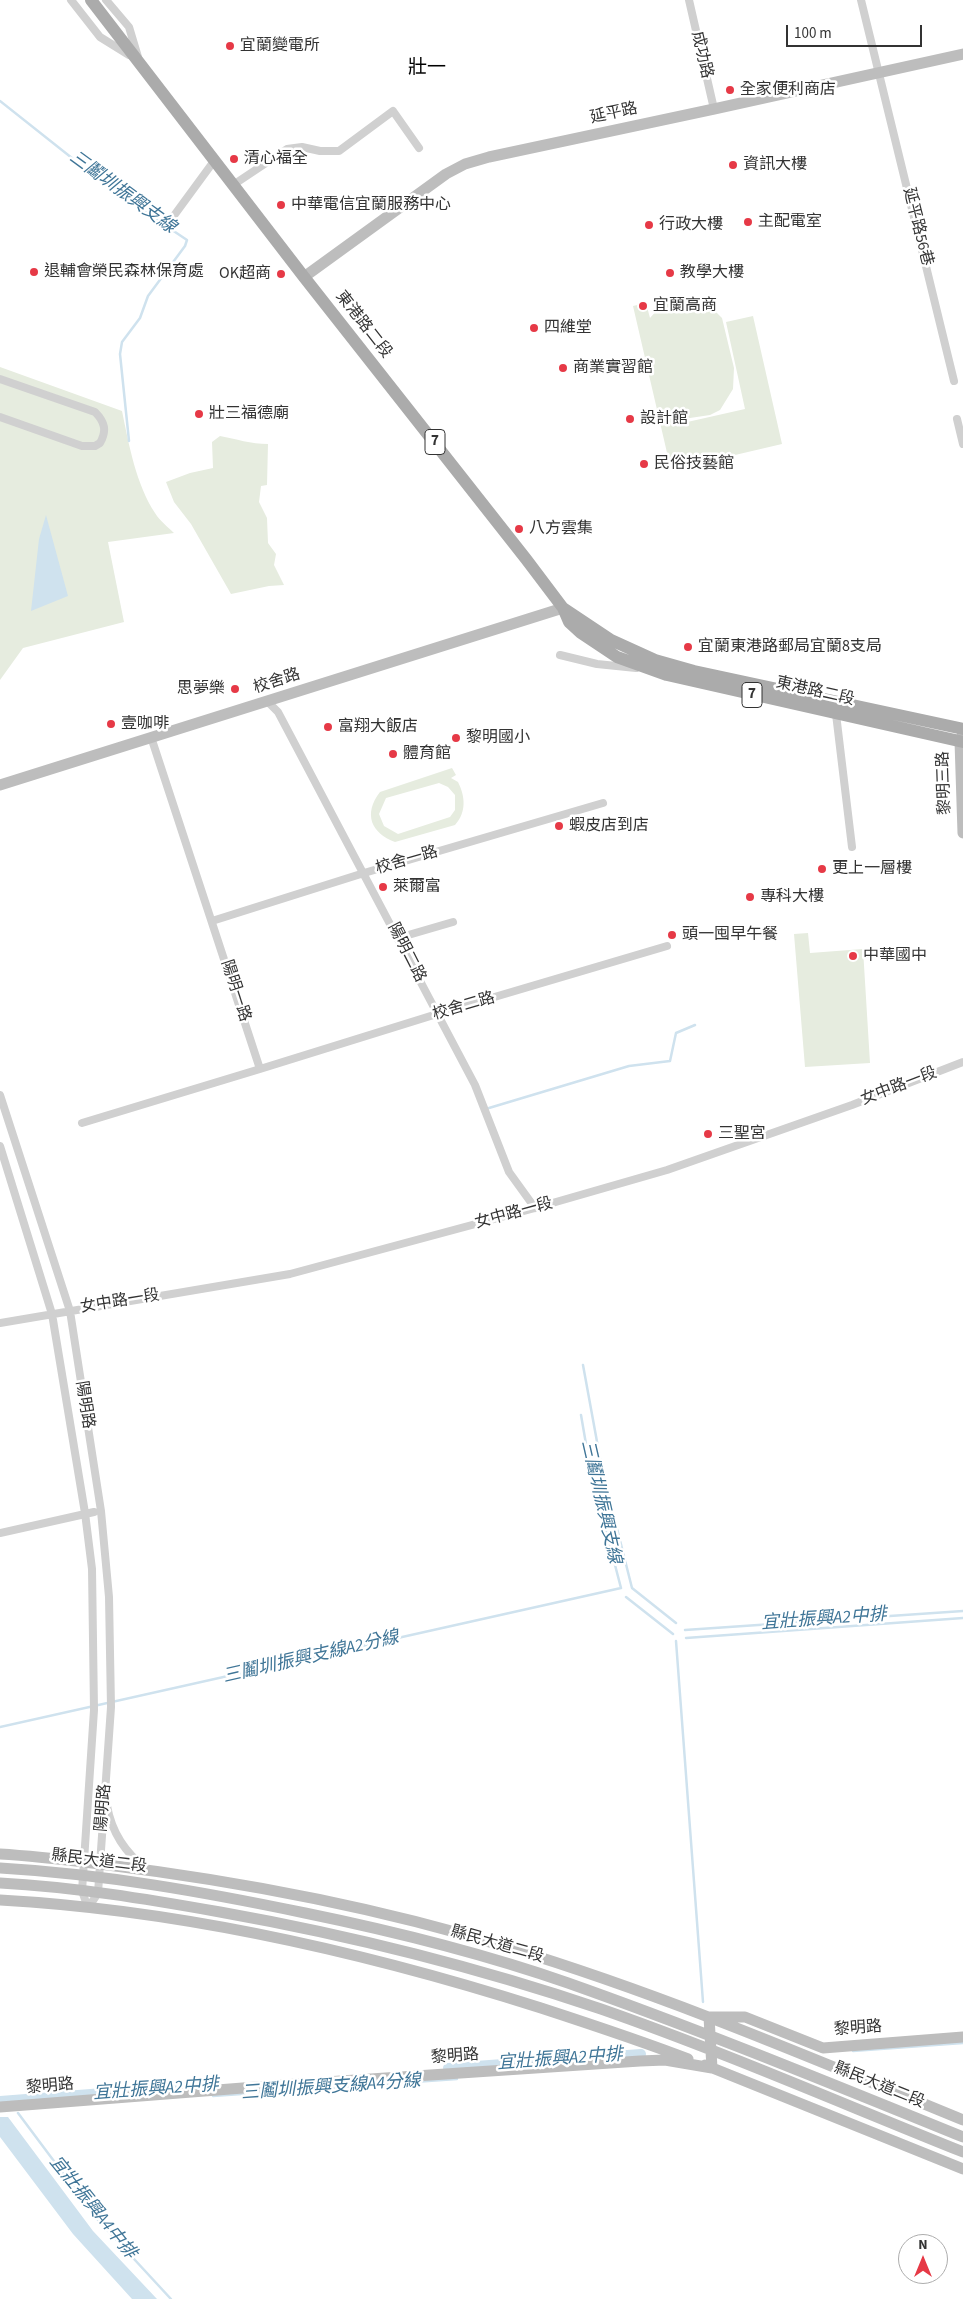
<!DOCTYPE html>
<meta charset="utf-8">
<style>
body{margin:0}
#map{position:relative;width:963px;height:2299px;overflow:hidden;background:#fff;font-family:"Source Sans 3",sans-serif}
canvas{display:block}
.north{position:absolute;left:898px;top:2234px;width:50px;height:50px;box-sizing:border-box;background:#fff;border:1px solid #adadad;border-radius:50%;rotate:0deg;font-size:14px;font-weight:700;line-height:20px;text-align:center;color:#333}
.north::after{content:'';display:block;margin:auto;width:18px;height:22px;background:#e63946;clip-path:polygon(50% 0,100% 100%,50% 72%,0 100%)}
.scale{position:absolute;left:786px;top:25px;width:136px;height:22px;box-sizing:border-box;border:2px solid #333;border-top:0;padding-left:6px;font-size:15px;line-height:18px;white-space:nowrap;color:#333;-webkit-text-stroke:4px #fff;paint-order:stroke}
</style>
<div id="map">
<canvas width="963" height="2299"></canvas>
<div class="north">N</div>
<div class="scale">100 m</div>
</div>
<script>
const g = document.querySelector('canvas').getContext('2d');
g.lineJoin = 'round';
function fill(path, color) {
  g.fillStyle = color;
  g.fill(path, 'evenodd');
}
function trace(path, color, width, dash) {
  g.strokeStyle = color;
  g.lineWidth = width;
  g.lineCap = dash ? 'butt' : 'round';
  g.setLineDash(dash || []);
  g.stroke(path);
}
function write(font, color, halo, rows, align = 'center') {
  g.font = font + ' "Source Sans 3","Noto Sans TC",sans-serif';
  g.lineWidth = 5;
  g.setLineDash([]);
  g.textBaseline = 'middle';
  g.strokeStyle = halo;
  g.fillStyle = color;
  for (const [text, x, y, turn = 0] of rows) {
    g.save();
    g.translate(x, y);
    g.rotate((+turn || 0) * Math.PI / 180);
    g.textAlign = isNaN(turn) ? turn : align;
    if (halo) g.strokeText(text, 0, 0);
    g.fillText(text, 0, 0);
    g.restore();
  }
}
fill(new Path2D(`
 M688,297L708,304L722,318L734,368L733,389L720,410L710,415L690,418L671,413L674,425L745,409L726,322L753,316L782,444L671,470L633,306L646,303L650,318C661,305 670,298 688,297Z
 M0,367L122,411C129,445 136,484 155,513C160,521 168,527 174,533L108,542L124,622L23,648L0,680Z
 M220,436C236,439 251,444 268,444L267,485L261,486L259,502L267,518L268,543L276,554L274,565L284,585L269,586L231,594L191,524L174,502L166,482L190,473L213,468L212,442Z
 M452,768L456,775L451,778L458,782C465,796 467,812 455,825L395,842C371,833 363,814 380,792ZM439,783L448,787L455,795V810L450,817L398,834L384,826L379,814L386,798Z
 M808,933L810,953L863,949L870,1063L805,1067L794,934Z`), '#e6ecdf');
fill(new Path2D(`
 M46,515L68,596L31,611L39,539Z
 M0,2117H8L93,2231L157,2299H132L73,2234L0,2137Z`), '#cfe2ee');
trace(new Path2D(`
 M0,101L111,189L187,240L185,246L148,296L140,318L122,342L120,354L129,441
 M489,1108L629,1066L670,1061L676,1033L695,1025
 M583,1365L602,1469L632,1588L676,1623
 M626,1597L673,1634
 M685,1630L963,1611
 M686,1638L963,1618
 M676,1641L703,2002
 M0,1727L621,1588L591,1473L581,1415
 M853,2051L963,2043
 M213,2096L457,2079
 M18,2113L98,2220L171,2299`), '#cfe2ee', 2.5);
trace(new Path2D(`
 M448,2068L641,2054
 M0,2101L181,2087`), '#cfe2ee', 10);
trace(new Path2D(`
 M71,0L100,37L129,55
 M106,0L129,27L138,57
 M689,0L714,109
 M861,0L954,381
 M233,185L287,149L302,147L320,151H339L393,111L419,148
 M170,221L214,161
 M0,379L95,412C105,422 107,431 100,443L95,446H82L0,417
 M957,419L963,444
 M560,655L597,664L636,668
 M268,702L278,712L475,1085L509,1172L535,1208
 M836,714L852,847
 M212,921L364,873L603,803
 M398,938L453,922
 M260,1069L437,1014L667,946
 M0,1095L70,1311L101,1511L109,1597L111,1707L98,1893L88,1908
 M82,1123L260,1069L151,737
 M0,1146L52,1314L85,1513L92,1569L94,1710L82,1891L88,1908
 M0,1323L290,1274L535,1208L667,1170L852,1105L963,1062
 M0,1533L94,1512
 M107,1806C112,1833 125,1852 146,1869`), '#d0d0d0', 8);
trace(new Path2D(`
 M304,277L446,174L465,164L489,157L714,109L963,54
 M963,733L960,741L963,833
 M0,785L563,608
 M0,1854C34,1856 67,1860 100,1864C239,1881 377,1907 510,1948C665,1995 814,2059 963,2120
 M0,1868C103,1874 204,1892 305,1913C393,1931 482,1953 568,1983C701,2030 832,2084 963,2137
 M0,1883C74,1887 147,1899 220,1912C349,1935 477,1967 601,2009C724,2052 843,2104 963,2152
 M0,1900C181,1910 368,1953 541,2008C590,2024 639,2040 688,2059
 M705,2065L963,2169
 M0,2107L281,2085L640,2061L665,2060L712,2068L709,2017H745L823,2048L963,2037`), '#bdbdbd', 11);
trace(new Path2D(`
 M91,0L304,277L526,559L563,608L569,622L581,633L617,657L667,675L963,742
 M563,608L611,640L655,660L694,671L963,729`), '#ababab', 12);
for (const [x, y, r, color] of [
 [230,46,5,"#e63946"],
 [730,90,5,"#e63946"],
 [234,159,5,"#e63946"],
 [733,165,5,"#e63946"],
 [281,205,5,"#e63946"],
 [748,222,5,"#e63946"],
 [649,225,5,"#e63946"],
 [34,272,5,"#e63946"],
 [670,273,5,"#e63946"],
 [281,274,5,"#e63946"],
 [643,306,5,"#e63946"],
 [534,328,5,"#e63946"],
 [563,368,5,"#e63946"],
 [199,414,5,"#e63946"],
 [630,419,5,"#e63946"],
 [644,464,5,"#e63946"],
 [519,529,5,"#e63946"],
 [688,647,5,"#e63946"],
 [235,689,5,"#e63946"],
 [111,724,5,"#e63946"],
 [328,727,5,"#e63946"],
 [456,738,5,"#e63946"],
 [393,754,5,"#e63946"],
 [559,826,5,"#e63946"],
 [822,869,5,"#e63946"],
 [383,887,5,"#e63946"],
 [750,897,5,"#e63946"],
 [672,935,5,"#e63946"],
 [853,956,5,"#e63946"],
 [708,1134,5,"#e63946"]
]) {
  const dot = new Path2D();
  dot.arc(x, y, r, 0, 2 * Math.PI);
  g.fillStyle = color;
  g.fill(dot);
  trace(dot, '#fff', 2);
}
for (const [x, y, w] of [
 [435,442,20],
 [752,695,20]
]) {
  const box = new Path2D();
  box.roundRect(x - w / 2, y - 12.5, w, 25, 4);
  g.fillStyle = '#fff';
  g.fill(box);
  trace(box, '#333', 1);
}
write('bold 15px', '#333', null, [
 ["7",435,442],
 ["7",752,695]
]);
write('16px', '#333', '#fff', [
 ["宜蘭變電所",240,46],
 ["全家便利商店",740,90],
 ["清心福全",244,159],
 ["資訊大樓",743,165],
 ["中華電信宜蘭服務中心",291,205],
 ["主配電室",758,222],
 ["行政大樓",659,225],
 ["退輔會榮民森林保育處",44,272],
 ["教學大樓",680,273],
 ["OK超商",271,274,"right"],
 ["宜蘭高商",653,306],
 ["四維堂",544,328],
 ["商業實習館",573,368],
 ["壯三福德廟",209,414],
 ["設計館",640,419],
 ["民俗技藝館",654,464],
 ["八方雲集",529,529],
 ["宜蘭東港路郵局宜蘭8支局",698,647],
 ["思夢樂",225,689,"right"],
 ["壹咖啡",121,724],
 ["富翔大飯店",338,727],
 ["黎明國小",466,738],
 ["體育館",403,754],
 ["蝦皮店到店",569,826],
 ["更上一層樓",832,869],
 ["萊爾富",393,887],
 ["專科大樓",760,897],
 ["頭一囤早午餐",682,935],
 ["中華國中",863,956],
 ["三聖宮",718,1134]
], 'left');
write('16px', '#333', '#fff', [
 ["成功路",701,55,77],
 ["延平路",614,114,-12],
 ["延平路56巷",917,227,76],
 ["東港路二段",363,325,52],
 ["校舍路",277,682,-18],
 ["東港路二段",815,692,13],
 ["黎明三路",945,783,-92],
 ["校舍一路",407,861,-16],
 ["陽明二路",406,953,63],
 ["陽明一路",235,991,72],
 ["校舍二路",464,1007,-16],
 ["女中路一段",899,1087,-21],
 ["女中路一段",514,1214,-15],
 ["女中路一段",120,1302,-9],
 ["陽明路",84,1405,81],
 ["陽明路",104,1808,-85],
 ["縣民大道二段",99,1862,7],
 ["縣民大道二段",497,1945,16],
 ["黎明路",858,2029,-4],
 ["黎明路",455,2057,-4],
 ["縣民大道二段",879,2086,22],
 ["黎明路",50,2087,-5]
]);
write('italic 18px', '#3f7597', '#fff', [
 ["三鬮圳振興支線",122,193,36],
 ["三鬮圳振興支線",600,1502,77],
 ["宜壯振興A2中排",824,1620,-4],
 ["三鬮圳振興支線A2分線",311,1658,-13],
 ["宜壯振興A2中排",560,2060,-4],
 ["三鬮圳振興支線A4分線",331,2088,-4],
 ["宜壯振興A2中排",156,2090,-4],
 ["宜壯振興A4中排",92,2208,51]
]);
write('19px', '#000', '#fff', [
 ["壯一",427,69]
]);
</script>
